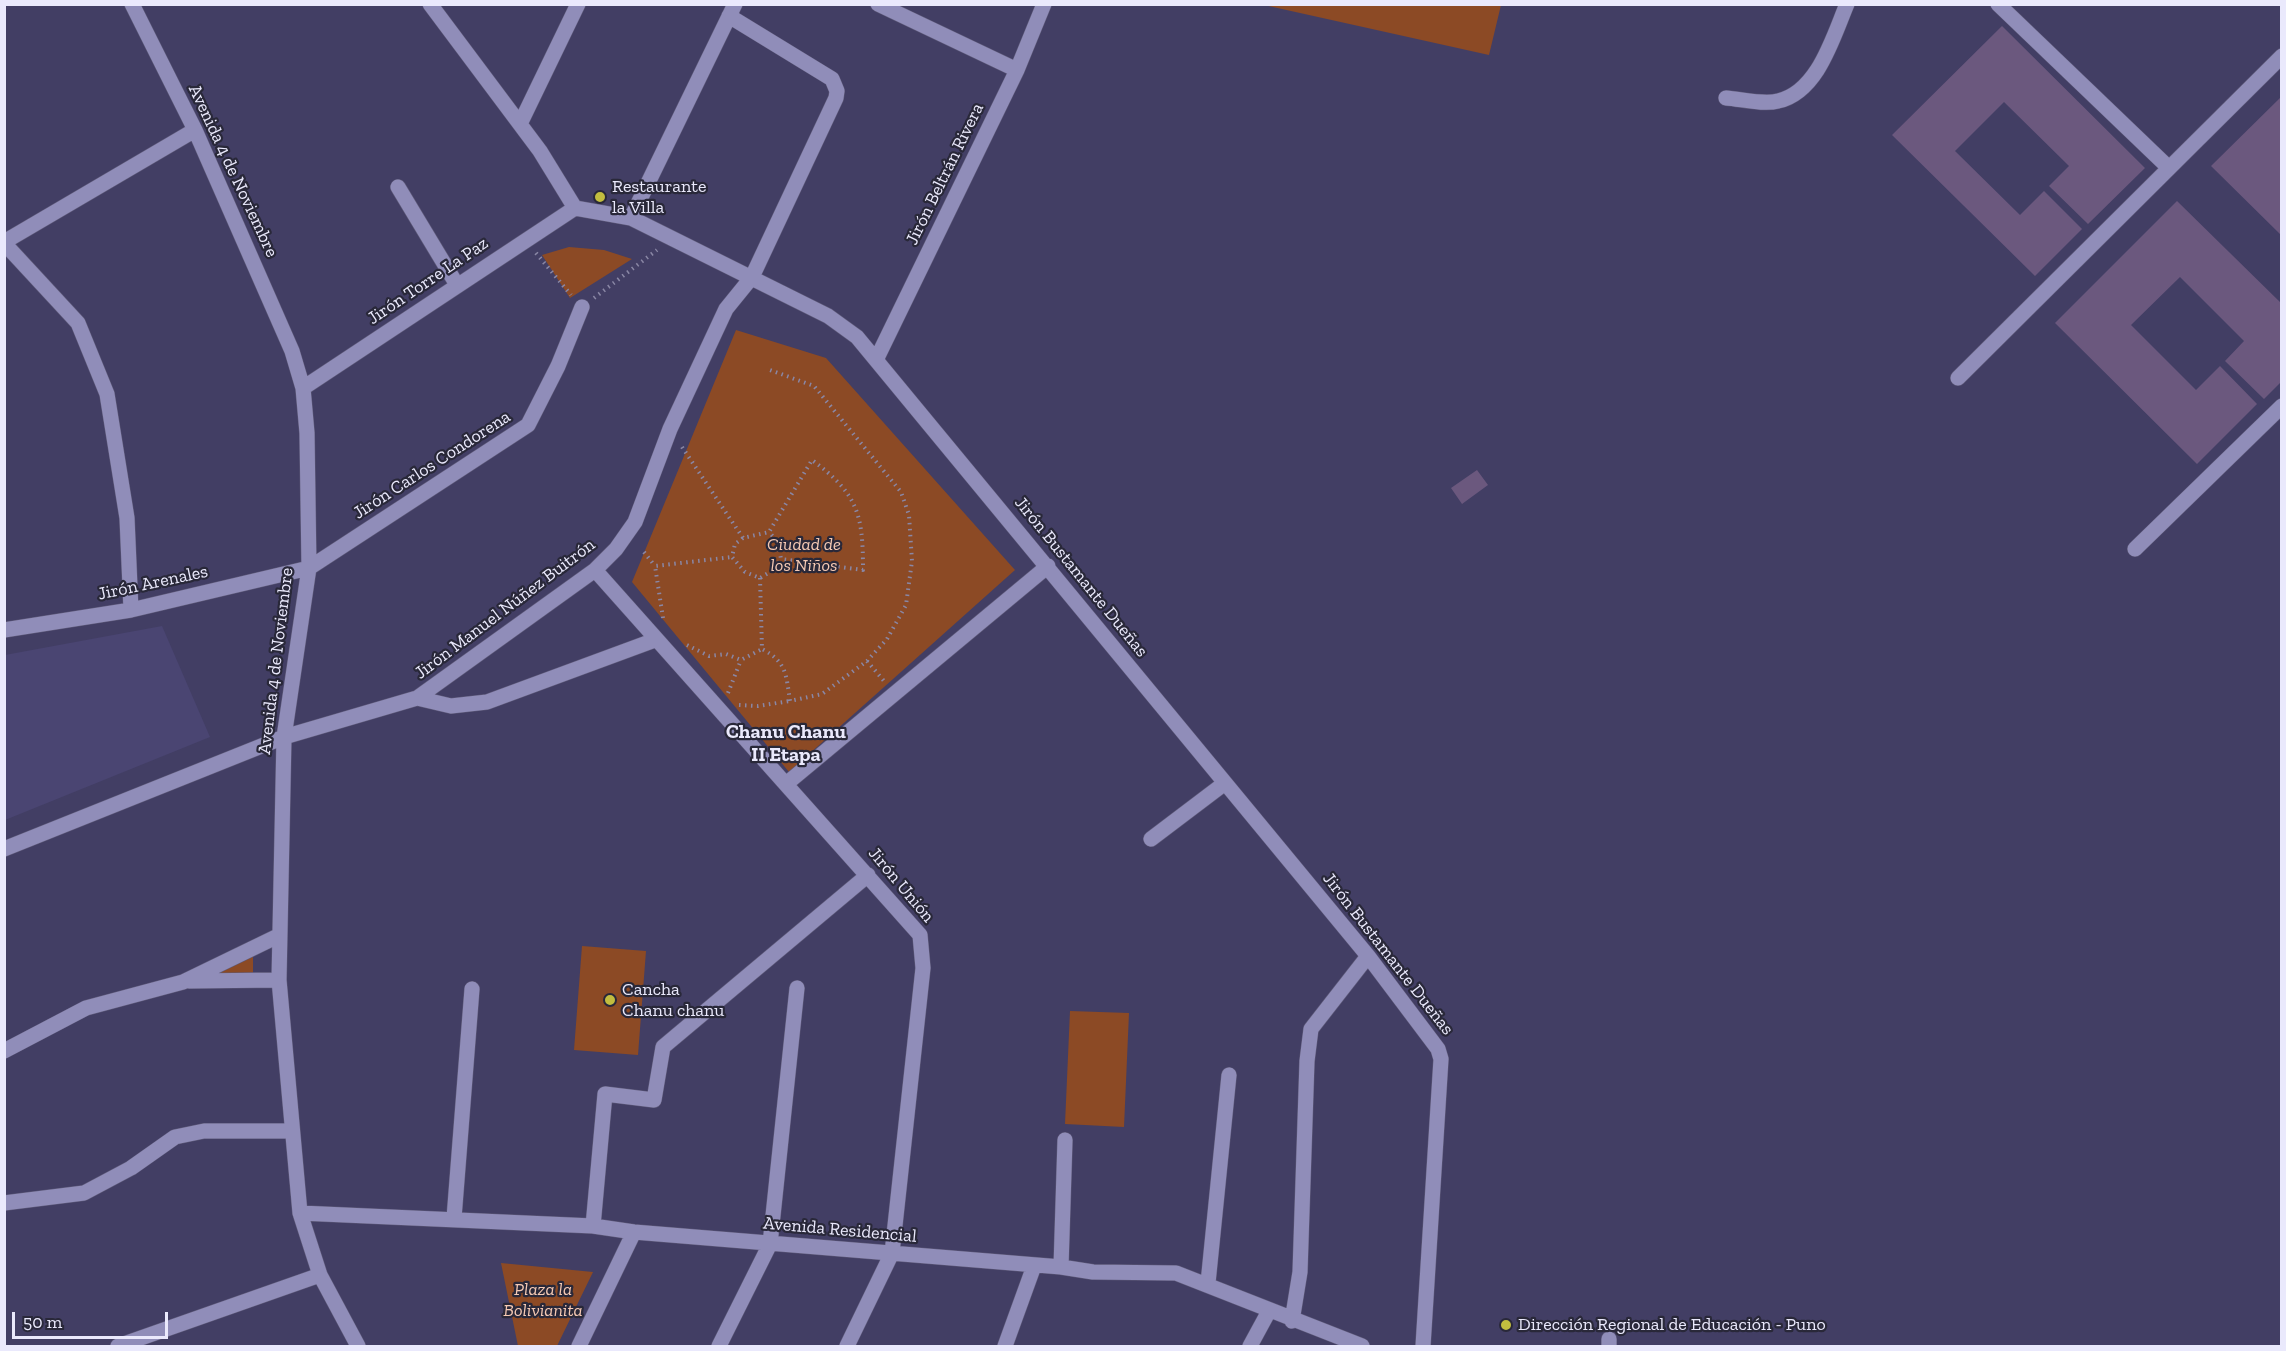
<!DOCTYPE html>
<meta charset="utf-8">
<style>
body{margin:0}
#map{position:relative;width:2286px;height:1351px;overflow:hidden;background:#423e64;font-family:"Zilla Slab",serif}
canvas{display:block}
.frame{position:absolute;inset:0;border:6px solid #eae9fc;pointer-events:none}
.scale{position:absolute;left:12px;top:1312px;width:156px;height:27px;box-sizing:border-box;border:3px solid #eae9fc;border-top:0;padding-left:8px;font-size:18px;line-height:21px;white-space:nowrap;color:#eae9fc;-webkit-text-stroke:4px #292839;paint-order:stroke}
</style>
<div id="map">
<canvas width="2286" height="1351"></canvas>
<div class="frame"></div>
<div class="scale">50 m</div>
</div>
<script>
const g = document.querySelector('canvas').getContext('2d');
g.lineJoin = 'round';
function fill(path, color) {
  g.fillStyle = color;
  g.fill(path, 'evenodd');
}
function trace(path, color, width, dash) {
  g.strokeStyle = color;
  g.lineWidth = width;
  g.lineCap = dash ? 'butt' : 'round';
  g.setLineDash(dash || []);
  g.stroke(path);
}
function write(font, color, halo, rows, align = 'center') {
  g.font = font + ' "Zilla Slab",serif';
  g.lineWidth = 4.5;
  g.setLineDash([]);
  g.textBaseline = 'middle';
  g.strokeStyle = halo;
  g.fillStyle = color;
  for (const [text, x, y, turn = 0] of rows) {
    g.save();
    g.translate(x, y);
    g.rotate((+turn || 0) * Math.PI / 180);
    g.textAlign = isNaN(turn) ? turn : align;
    if (halo) g.strokeText(text, 0, 0);
    g.fillText(text, 0, 0);
    g.restore();
  }
}
fill(new Path2D(`
 M162,626L210,737L5,820V655Z`), '#4a4572');
fill(new Path2D(`
 M1264,5H1501L1489,55Z
 M569,247L604,250L632,259L570,298L542,255Z
 M736,330L826,358L1015,570L789,772L632,582Z
 M582,946L646,951L638,1055L574,1050Z
 M253,955V976H209Z
 M1070,1011L1129,1013L1124,1127L1065,1124Z
 M501,1263L593,1272L557,1346H518Z`), '#8c4a25');
fill(new Path2D(`
 M2002,26L2145,168L2088,224L2049,186L2069,166L2004,102L1955,151L2020,215L2044,191L2082,229L2035,276L1892,135Z
 M2282,96V236L2211,166Z
 M2177,201L2282,304V381L2264,399L2225,361L2244,341L2180,277L2131,325L2196,390L2220,366L2257,404L2197,464L2055,323Z
 M1477,470L1488,485L1462,504L1451,488Z`), '#6b587e');
const minor = new Path2D(`
 M132,4L195,130L292,351L303,388L307,433L309,568L284,737L279,980L300,1213L320,1275L358,1346
 M430,4L540,151L575,208L631,218L828,316L857,337L1368,956L1438,1049L1441,1059L1423,1346
 M878,4L1017,70
 M1998,4L2169,168
 M1726,98C1741,99 1764,105 1778,101C1818,92 1833,37 1847,4
 M520,124L578,4
 M398,187L457,285
 M631,218L735,4
 M4,242L195,130
 M4,243L78,323L107,394L127,518L131,610
 M877,358L1017,70L1044,4
 M1958,378L2282,56
 M303,388L575,208
 M2135,549L2282,406
 M595,570L920,935L923,968L892,1253L847,1346
 M4,630L131,610L309,568L528,425L558,366L582,307
 M417,698L451,706L487,702L655,640
 M786,784L1048,566
 M1151,839L1225,783
 M4,849L284,737L417,698L595,570L616,549L635,522L670,429L726,309L752,277L836,98L837,91L832,79L729,16
 M189,981L279,980
 M4,1051L86,1008L183,982L278,936
 M4,1203L84,1193L131,1168L175,1137L204,1131H291
 M300,1213L593,1226L634,1232L1061,1267L1093,1272L1176,1273L1362,1346
 M454,1218L472,989
 M593,1226L605,1094L654,1100L663,1047L868,875
 M1061,1267L1065,1140
 M1208,1283L1229,1075
 M1292,1321L1300,1272L1307,1061L1311,1029L1368,956
 M1609,1339V1346
 M118,1346L320,1275
 M579,1346L634,1232
 M719,1346L770,1244L797,988
 M1005,1346L1034,1266
 M1250,1346L1269,1311`);
trace(minor, '#5f5b7a', 16);
trace(new Path2D(`
 M536,253L571,295
 M594,298L657,250
 M682,447L743,538L769,532L812,460C858,494 863,514 863,570L781,559
 M743,538L735,544L732,557L745,572L760,578L775,569L781,559L778,542L769,532
 M644,552L655,566
 M760,578L762,649C787,662 786,675 790,701L822,694L867,661L887,639L906,605L912,561L909,515L901,492L814,386L770,370
 M663,618L655,566L732,557
 M687,645L709,656L726,654L741,660L762,649
 M867,661L884,681
 M728,693L741,660
 M739,705L758,706L790,701`), '#8a87a5', 4, [1.5, 4.5]);
trace(minor, '#908db9', 15);
for (const [x, y, r, color] of [
 [600,197,6,"#c2bd3f"],
 [610,1000,6,"#c2bd3f"],
 [1506,1325,6,"#c2bd3f"]
]) {
  const dot = new Path2D();
  dot.arc(x, y, r, 0, 2 * Math.PI);
  g.fillStyle = color;
  g.fill(dot);
  trace(dot, '#292839', 2);
}
write('18px', '#eae9fc', '#292839', [
 ["Avenida 4 de Noviembre",233,171,65],
 ["Jirón Beltrán Rivera",945,174,-64],
 ["Jirón Torre La Paz",428,281,-34],
 ["Jirón Carlos Condorena",432,465,-33],
 ["Jirón Bustamante Dueñas",1081,577,51],
 ["Jirón Arenales",153,583,-12],
 ["Jirón Manuel Núñez Buitrón",505,609,-37],
 ["Avenida 4 de Noviembre",276,661,-83],
 ["Jirón Unión",901,885,50],
 ["Jirón Bustamante Dueñas",1388,954,52],
 ["Avenida Residencial",840,1230,5]
]);
write('18px', '#eae9fc', '#292839', [
 ["Restaurante",612,187],
 ["la Villa",612,208],
 ["Cancha",622,990],
 ["Chanu chanu",622,1011],
 ["Dirección Regional de Educación - Puno",1518,1325]
], 'left');
write('italic 18px', '#f6cab4', '#292839', [
 ["Ciudad de",804,545],
 ["los Niños",804,566],
 ["Plaza la",543,1290],
 ["Bolivianita",543,1311]
]);
write('bold 20px', '#eae9fc', '#292839', [
 ["Chanu Chanu",786,732],
 ["II Etapa",786,755]
]);
</script>
